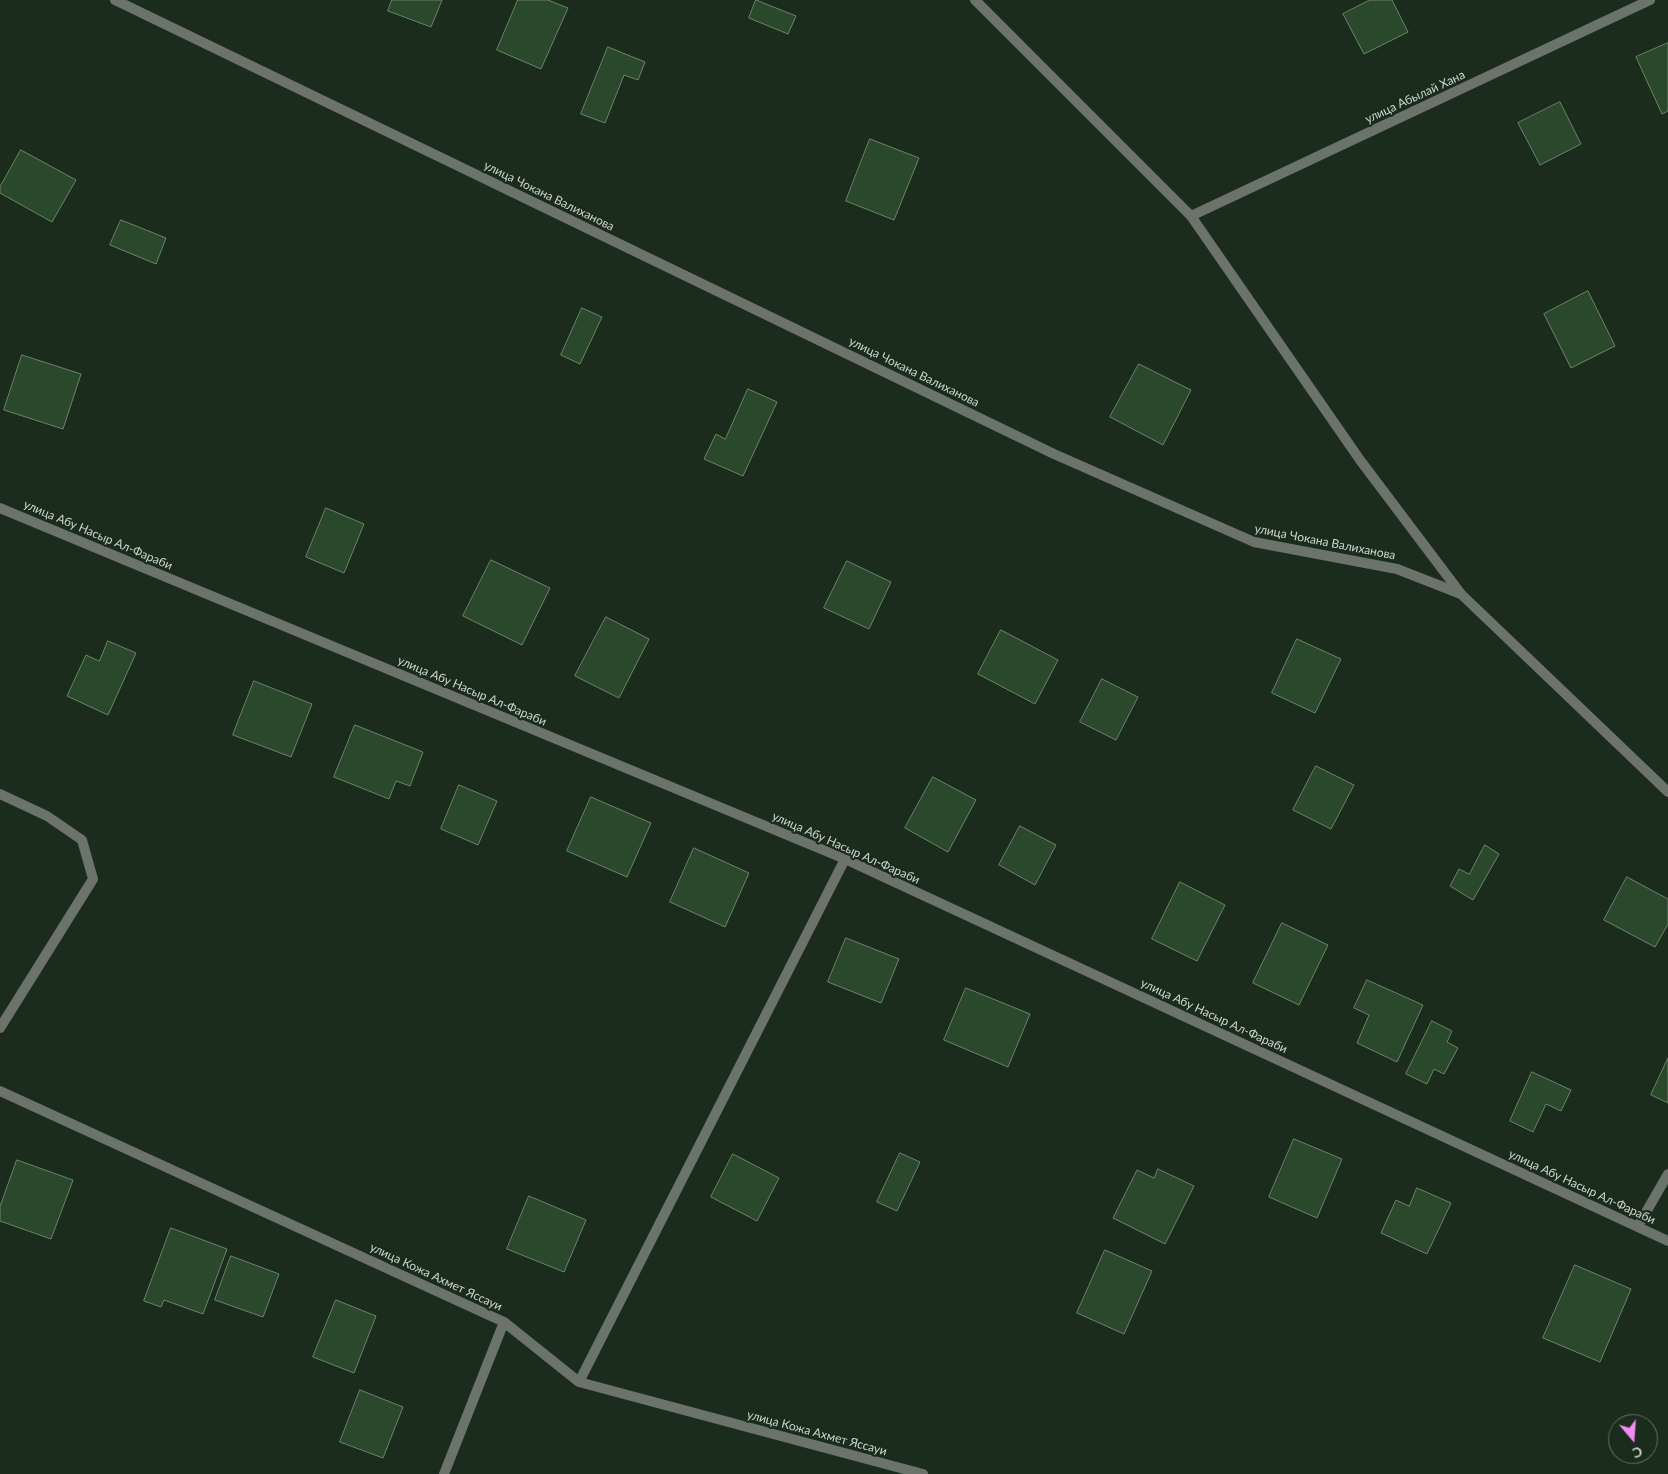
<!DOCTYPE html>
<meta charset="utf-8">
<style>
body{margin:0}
#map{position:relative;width:1668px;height:1474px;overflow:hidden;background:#1c2c1c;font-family:Lato,sans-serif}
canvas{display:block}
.north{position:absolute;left:1608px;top:1414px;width:50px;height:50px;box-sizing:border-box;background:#1c2c1c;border:1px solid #627062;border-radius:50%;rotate:162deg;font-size:14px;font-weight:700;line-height:20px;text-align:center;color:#ccd6cc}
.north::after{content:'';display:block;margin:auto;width:18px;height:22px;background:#f28af3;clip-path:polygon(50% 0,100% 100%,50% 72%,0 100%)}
</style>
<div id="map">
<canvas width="1668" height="1474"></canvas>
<div class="north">С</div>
</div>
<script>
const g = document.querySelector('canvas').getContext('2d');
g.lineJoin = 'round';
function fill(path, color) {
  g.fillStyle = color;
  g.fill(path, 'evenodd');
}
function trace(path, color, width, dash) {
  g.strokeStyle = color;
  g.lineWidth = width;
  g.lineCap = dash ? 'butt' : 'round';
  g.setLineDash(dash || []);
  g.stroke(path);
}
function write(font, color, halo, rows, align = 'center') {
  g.font = font + ' Lato,sans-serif';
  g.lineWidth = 4.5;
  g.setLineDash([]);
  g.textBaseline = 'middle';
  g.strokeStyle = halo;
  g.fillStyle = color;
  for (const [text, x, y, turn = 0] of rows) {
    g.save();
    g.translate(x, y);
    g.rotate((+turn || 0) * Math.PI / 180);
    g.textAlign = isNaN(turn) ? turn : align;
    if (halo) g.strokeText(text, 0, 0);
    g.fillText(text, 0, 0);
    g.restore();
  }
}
const building = new Path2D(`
 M392,0H442L431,27L388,11Z
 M518,0H548L568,8L541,69L497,50Z
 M756,0L796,16L788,34L749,18Z
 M1370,0H1392L1408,32L1364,54L1343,14Z
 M1668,43V111L1662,114L1636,57Z
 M608,47L645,62L638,80L624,75L605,123L581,114Z
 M1560,102L1581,144L1540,165L1518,123Z
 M870,139L919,158L894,220L846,201Z
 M21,150L76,180L52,222L0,193V187Z
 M121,220L166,238L156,264L110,245Z
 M1588,291L1615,346L1571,368L1544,314Z
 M582,308L602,317L580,364L561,355Z
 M22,355L81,374L63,429L4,410Z
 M1139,364L1191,390L1163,445L1110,417Z
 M748,389L777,402L743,476L704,459L716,434L725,439Z
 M326,508L364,524L344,573L306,557Z
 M491,560L550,588L522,645L463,616Z
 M847,561L891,582L869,629L824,608Z
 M606,617L649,639L619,698L575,676Z
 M1001,630L1058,660L1035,704L978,674Z
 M1297,639L1341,659L1315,713L1272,693Z
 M108,641L136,653L108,715L67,696L86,655L99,661Z
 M1102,679L1138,697L1116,740L1080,722Z
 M254,681L312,704L291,757L233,735Z
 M355,725L423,752L410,786L396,781L389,799L334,777Z
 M1316,766L1354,785L1331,829L1293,810Z
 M933,777L976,800L948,852L905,828Z
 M459,785L497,801L478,845L441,829Z
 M591,797L651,823L627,877L567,851Z
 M1020,826L1056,845L1035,885L999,865Z
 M1485,845L1499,854L1473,900L1450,886L1459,869L1469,874Z
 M694,848L749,873L725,927L670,902Z
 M1627,877L1668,899V924L1655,947L1604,920Z
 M1180,882L1225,905L1197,961L1152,939Z
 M1282,923L1328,945L1299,1005L1253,983Z
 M846,938L899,959L881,1003L828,982Z
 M1367,980L1423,1005L1397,1062L1357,1043L1369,1015L1354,1008Z
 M966,988L1030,1014L1008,1067L944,1040Z
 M1432,1021L1452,1031L1447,1042L1458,1048L1444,1074L1434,1069L1427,1084L1406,1074Z
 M1668,1058V1103L1651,1095Z
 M1532,1072L1571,1090L1561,1111L1546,1104L1533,1132L1510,1121Z
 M1294,1139L1342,1159L1317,1218L1269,1197Z
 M900,1153L920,1162L897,1211L877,1202Z
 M733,1154L779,1178L757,1221L711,1197Z
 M17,1160L73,1180L51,1239L0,1221V1207Z
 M1158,1169L1194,1186L1165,1244L1113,1218L1137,1170L1154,1178Z
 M1417,1188L1451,1203L1427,1254L1381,1233L1396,1200L1409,1206Z
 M529,1196L586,1220L564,1272L507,1249Z
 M171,1228L227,1249L203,1314L164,1300L161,1307L144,1301Z
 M1105,1250L1152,1271L1124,1334L1077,1313Z
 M231,1256L279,1274L263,1317L215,1300Z
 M1575,1265L1631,1289L1600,1362L1543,1338Z
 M336,1300L376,1316L354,1373L313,1357Z
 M360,1390L403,1407L383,1458L340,1442Z`);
fill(building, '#2a482b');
trace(building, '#6f816f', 1);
trace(new Path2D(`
 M975,0L1191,216L1360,460L1461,594`), '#6b736b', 10);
trace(new Path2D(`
 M115,0L1054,454L1254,542L1397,569L1461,594L1668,792
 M1191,216L1650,0
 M0,508L845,859L1668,1241
 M0,794L47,816L82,840L93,879L0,1028
 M0,1091L504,1322L579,1382L923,1474
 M1638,1226L1668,1174
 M579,1382L845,859
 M444,1474L504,1322`), '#6b736b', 10);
write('12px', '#ccd6cc', '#1c2c1c', [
 ["улица Абылай Хана",1415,97,-25],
 ["улица Чокана Валиханова",549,196,26],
 ["улица Чокана Валиханова",914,372,26],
 ["улица Абу Насыр Ал-Фараби",98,535,23],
 ["улица Чокана Валиханова",1325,542,11],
 ["улица Абу Насыр Ал-Фараби",472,691,23],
 ["улица Абу Насыр Ал-Фараби",846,848,24],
 ["улица Абу Насыр Ал-Фараби",1214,1016,25],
 ["улица Абу Насыр Ал-Фараби",1582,1187,25],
 ["улица Кожа Ахмет Яссауи",436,1277,25],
 ["улица Кожа Ахмет Яссауи",817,1433,15]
]);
</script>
